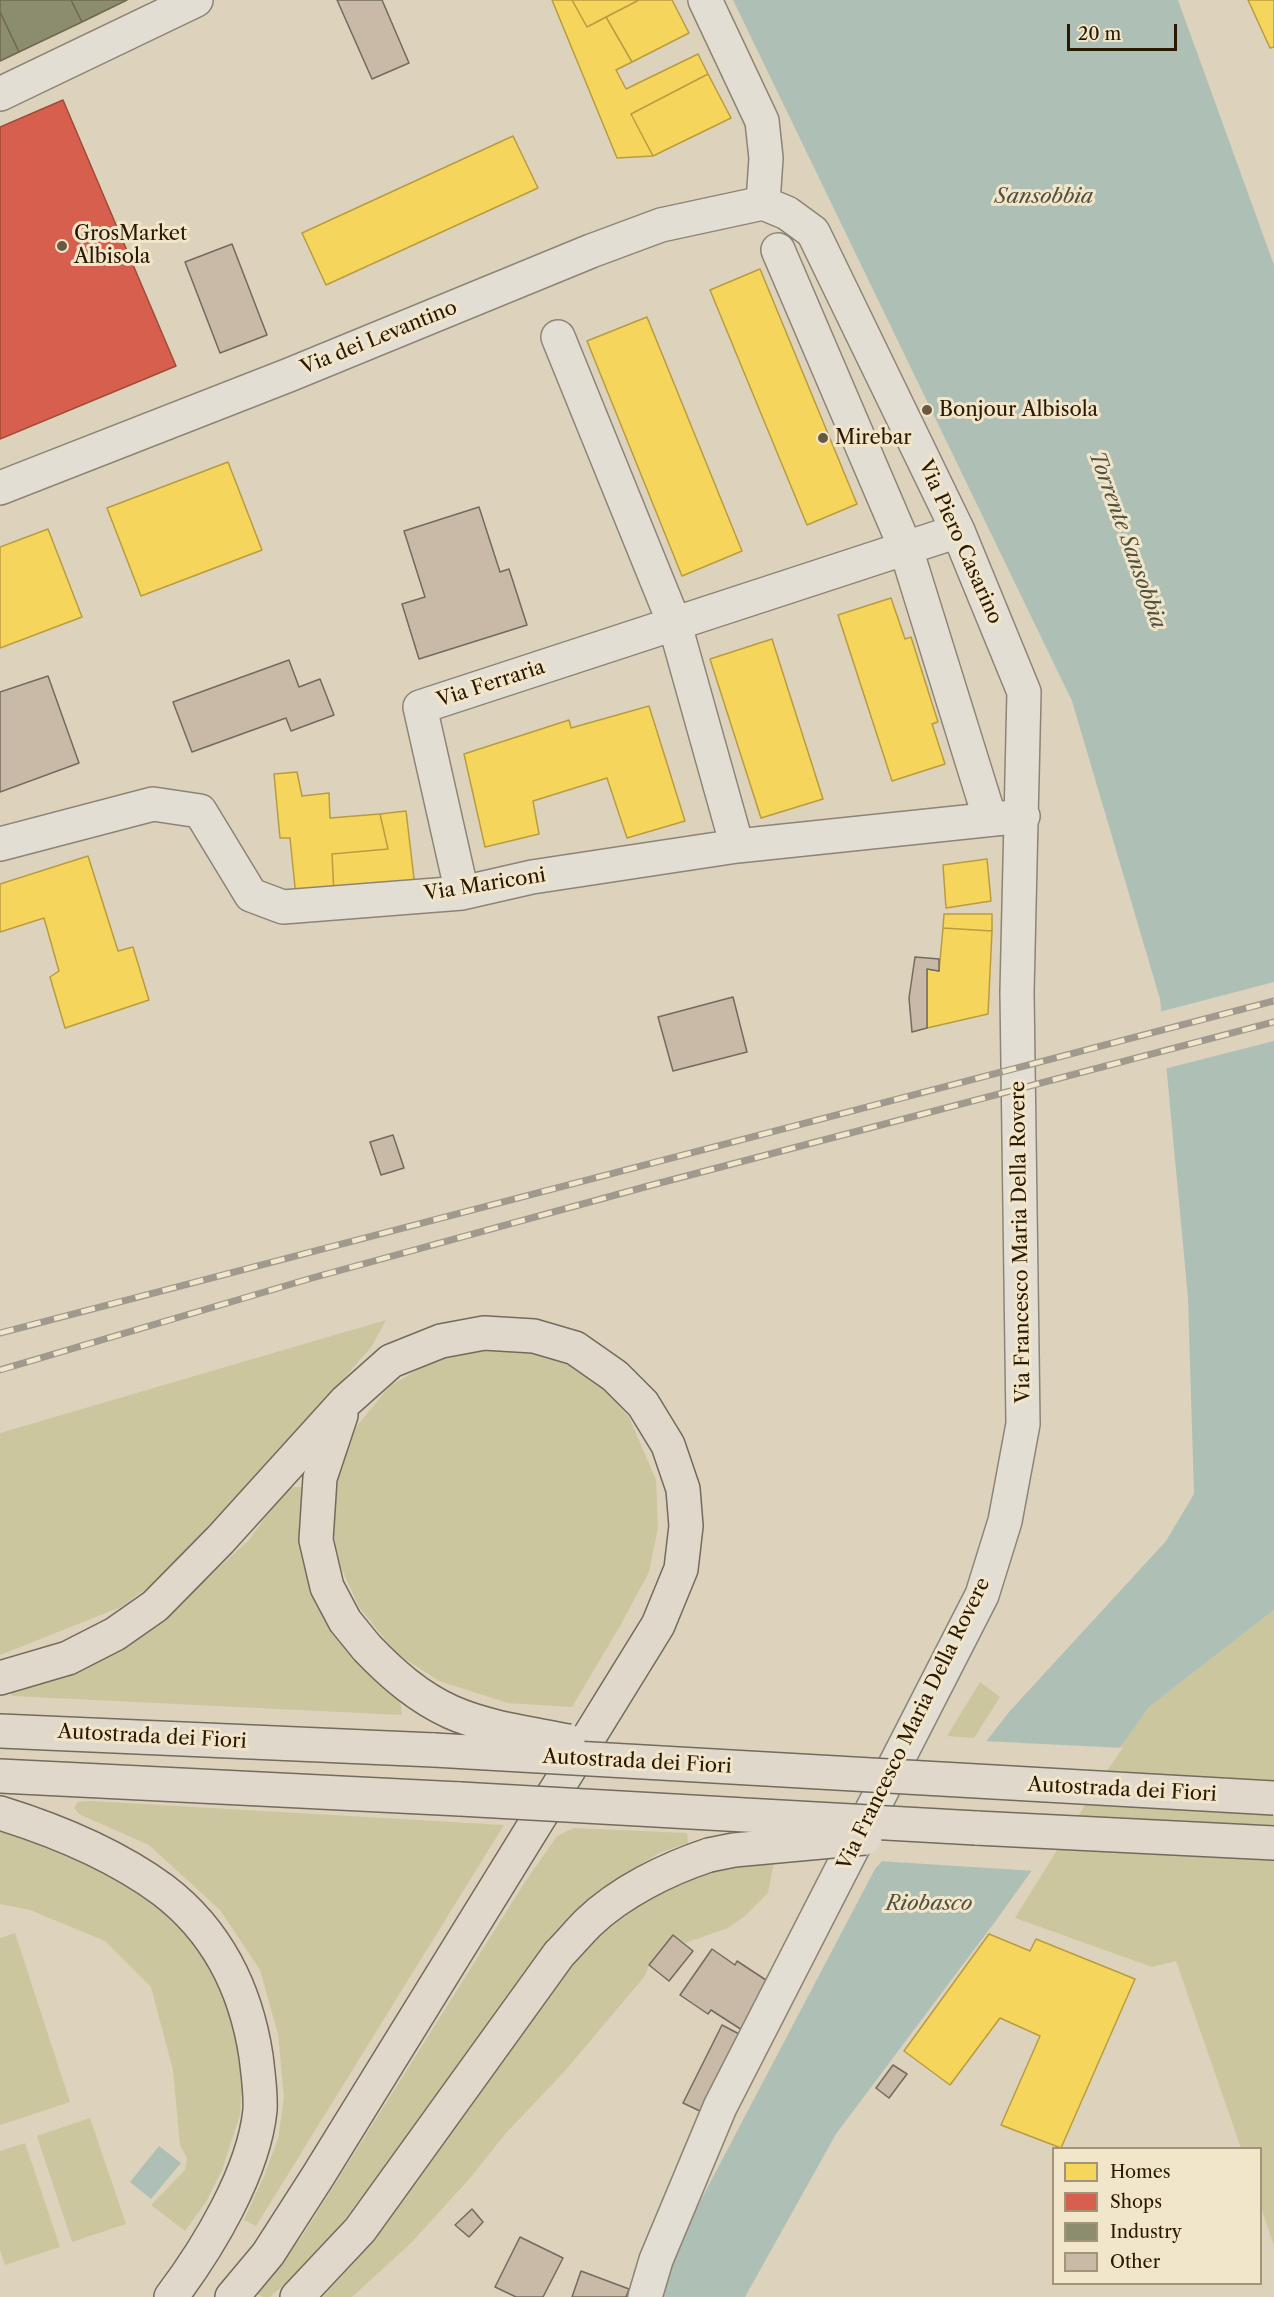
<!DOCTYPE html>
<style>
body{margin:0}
#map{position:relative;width:1274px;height:2297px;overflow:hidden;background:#ddd2bc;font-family:"Libre Caslon Text",serif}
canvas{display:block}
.legend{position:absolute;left:1052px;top:2147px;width:210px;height:138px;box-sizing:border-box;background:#f1e5ca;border:2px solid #a29379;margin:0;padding:8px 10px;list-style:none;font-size:18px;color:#2b1800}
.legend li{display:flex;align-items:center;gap:12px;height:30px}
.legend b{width:30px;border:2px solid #a29379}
.scale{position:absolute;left:1067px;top:24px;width:110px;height:27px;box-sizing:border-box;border:3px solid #2b1800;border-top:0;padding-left:8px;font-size:18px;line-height:21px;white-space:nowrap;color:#2b1800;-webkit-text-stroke:4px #f1e5ca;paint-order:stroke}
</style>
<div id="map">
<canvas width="1274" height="2297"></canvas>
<ul class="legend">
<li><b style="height:16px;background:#f6d55c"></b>Homes</li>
<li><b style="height:16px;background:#d6604d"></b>Shops</li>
<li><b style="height:16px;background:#8c8c6e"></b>Industry</li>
<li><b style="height:16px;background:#c8baa7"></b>Other</li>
</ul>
<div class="scale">20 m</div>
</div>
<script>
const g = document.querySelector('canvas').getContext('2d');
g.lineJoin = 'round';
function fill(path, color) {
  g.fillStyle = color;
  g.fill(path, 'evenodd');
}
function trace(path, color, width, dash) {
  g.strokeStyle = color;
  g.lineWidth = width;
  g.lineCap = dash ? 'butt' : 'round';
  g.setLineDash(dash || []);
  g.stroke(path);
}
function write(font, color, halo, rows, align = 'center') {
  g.font = font + ' "Libre Caslon Text",serif';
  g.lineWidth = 6;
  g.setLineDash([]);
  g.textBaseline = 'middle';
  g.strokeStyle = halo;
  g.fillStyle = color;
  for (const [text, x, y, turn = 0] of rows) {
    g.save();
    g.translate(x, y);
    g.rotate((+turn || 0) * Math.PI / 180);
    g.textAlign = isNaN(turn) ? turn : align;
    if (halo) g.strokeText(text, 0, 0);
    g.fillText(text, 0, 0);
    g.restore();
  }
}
fill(new Path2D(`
 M386,1320L372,1346L228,1512L171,1571L121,1607L0,1655V1433Z
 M493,1344L543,1350L591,1374L629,1417L656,1480L658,1528L649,1572L620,1626L572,1707L508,1703L439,1681L396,1653L359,1607L340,1565L331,1520L338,1473L356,1427L390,1386L441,1356Z
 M287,1487H301L302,1547L320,1606L350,1654L400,1701L402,1715L12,1696L10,1687L98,1657L149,1632L249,1540Z
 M1274,1610V2246L1261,2207L1260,2148H1241L1176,1961L1152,1967L1015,1918L1129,1734L1149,1707Z
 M980,1682L1000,1697L974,1738L947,1736Z
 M91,1801L504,1825L256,2226L244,2220L264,2176L278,2139L284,2097L278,2034L260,1970L220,1910L149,1845L79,1814L74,1808L78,1802Z
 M0,1826L63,1845L149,1895L196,1934L227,1988L243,2070L240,2115L222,2170L206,2202L185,2231L151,2205L185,2170L187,2158L180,2145L173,2070L151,1987L105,1941L30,1910L0,1904Z
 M574,1828L687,1833L688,1843L659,1853L609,1884L570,1920L504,2000L392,2157L320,2252L270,2297H263L255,2293L275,2271L303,2235L525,1882L557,1836Z
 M775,1857L768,1893L745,1916L728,1928L685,1943L673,1935L649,1965L645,1976L563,2073L506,2133L471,2177L411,2243L352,2297H323L372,2243L545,1999L593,1940L645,1901L717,1869Z
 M15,1933L70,2102L0,2125V1938Z
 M90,2118L126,2224L72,2242L37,2136Z
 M25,2143L60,2247L5,2265L0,2250V2151Z`), '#cbc69e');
fill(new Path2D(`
 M733,0H1178L1274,265V1610L1149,1707L997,1919L836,2134L745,2297H661L673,2253L875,1869L978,1752L1009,1712L1166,1541L1194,1494L1188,1298L1160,999L1072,701Z
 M159,2146L181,2163L151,2199L130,2182Z`), '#aec0b5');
fill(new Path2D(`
 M1274,982V1041L1164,1069L1159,1012Z
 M982,1741L1123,1748L1035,1871L879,1861Z`), '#ddd2bc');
const homes = new Path2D(`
 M552,0H572L587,27L606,17L632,62L616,70L626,89L698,54L708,74L631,114L653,156L617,158Z
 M572,0H639L587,27Z
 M639,0H672L689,33L632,62L606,17Z
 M1248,0H1274V47L1270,48Z
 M708,74L731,118L653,156L631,114Z
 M513,136L538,188L326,285L302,233Z
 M760,269L857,504L807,525L710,290Z
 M647,317L742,551L682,576L587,341Z
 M228,462L262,550L141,596L107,508Z
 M48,529L82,617L0,648V547Z
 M891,598L905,639L911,637L938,722L932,724L945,764L892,781L838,615Z
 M772,639L823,799L761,818L710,659Z
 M649,706L685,821L627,838L607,778L533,801L539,834L485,847L464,754L569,720L571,728Z
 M297,772L302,796L329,793L330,818L380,814L388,849L332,854L334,894L296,897L290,838H280L274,774Z
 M406,811L415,887L334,894L332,854L388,849L380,814Z
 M88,856L118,951L133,947L149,1000L65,1028L50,977L59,971L44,918L0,932V884Z
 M987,859L991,901L946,908L943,865Z
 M944,914H992V931L943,928Z
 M943,928L992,931L988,1014L927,1028V969L939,971Z
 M989,1934L1030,1951L1036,1939L1135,1979L1061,2148L1001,2125L1040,2036L1000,2018L950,2085L904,2051Z`);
fill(homes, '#f6d55c');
trace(homes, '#b99c40', 1.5);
const shops = new Path2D(`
 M63,100L176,366L0,439V127Z`);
fill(shops, '#d6604d');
trace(shops, '#a34a36', 1.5);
const industry = new Path2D(`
 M0,0H71L82,22L19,52L0,12Z
 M71,0H127L82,22Z
 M0,12L19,52L0,61Z`);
fill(industry, '#8c8c6e');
trace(industry, '#6f694d', 1.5);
const building = new Path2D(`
 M337,0H382L409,63L372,79Z
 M232,244L267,335L220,353L185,262Z
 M479,507L500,572L509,569L527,625L419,659L402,604L425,597L404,531Z
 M289,660L299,687L320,679L334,715L291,731L286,718L192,752L173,702Z
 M48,676L79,763L0,792V692Z
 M915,957L939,959V971L927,969V1028L912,1032L909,998Z
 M733,997L747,1052L673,1071L658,1017Z
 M393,1135L404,1168L381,1175L370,1142Z
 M673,1935L693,1951L669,1981L649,1965Z
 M712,1949L735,1965L737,1961L772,1984L742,2030L711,2010L708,2014L680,1995Z
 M722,2025L743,2036L704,2113L683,2103Z
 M893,2065L907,2074L889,2098L876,2088Z
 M472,2209L483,2222L469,2237L455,2225Z
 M520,2237L563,2258L543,2297H516L495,2287Z
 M581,2271L629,2289L626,2297H572Z`);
fill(building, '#c8baa7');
trace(building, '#736b5c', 1.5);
const minor = new Path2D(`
 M705,0L762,121L766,158L763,203
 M0,94L196,0
 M778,250L906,549L990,819
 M558,337L675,625L737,846
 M0,488L289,375L591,251L661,225L763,203
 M0,844L153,804L200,811L251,895L283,907L462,893L532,877L737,846L1023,816
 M462,893L420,707L958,531
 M645,2297L656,2260L720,2107L982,1595L1005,1521L1023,1424L1017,992L1024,692L958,531L813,232L787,213L763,203`);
const highway = new Path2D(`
 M341,1415L320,1478L316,1540L327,1587L345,1621L367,1648
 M0,1678L68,1658L115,1634L155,1606L220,1540L345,1402L391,1361L441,1341L484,1333L534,1336L575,1348L615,1376L643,1404L668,1445L683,1489L686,1526L681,1569L658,1625L318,2176L268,2254L232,2297
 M0,1731L434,1750
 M0,1776L460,1799
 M0,1813C58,1831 114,1854 163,1890C217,1931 246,1990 256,2056C258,2073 261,2093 260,2110C254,2172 208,2248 171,2297
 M976,1828L1274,1843
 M297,2297L360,2230L559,1954C569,1944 578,1933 588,1923C620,1892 667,1869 709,1855`);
trace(minor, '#8d8475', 36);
trace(highway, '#736b5c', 36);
trace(minor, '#e3ded3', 33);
trace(highway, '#dfd8cb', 33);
const rail = new Path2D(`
 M0,1333L1274,1001
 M0,1370L312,1278L652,1185L1274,1022`);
trace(rail, '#a0998e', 7);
trace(rail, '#f1e5ca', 4.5, [14]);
const highwayBridge = new Path2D(`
 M367,1648C392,1674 418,1697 451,1712C487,1728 529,1733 568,1741
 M434,1750L1274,1798
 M460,1799L976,1828
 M709,1855L734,1850L865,1838`);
trace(highwayBridge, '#736b5c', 36, []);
trace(highwayBridge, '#dfd8cb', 33);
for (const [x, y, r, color] of [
 [62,246,6,"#695942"],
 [927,410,6,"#695942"],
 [823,438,6,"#695942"]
]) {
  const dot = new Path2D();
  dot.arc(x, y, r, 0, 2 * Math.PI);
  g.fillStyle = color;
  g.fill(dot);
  trace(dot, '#f1e5ca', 2);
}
write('20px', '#2b1800', '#f1e5ca', [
 ["GrosMarket",74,234],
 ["Albisola",74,257],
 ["Bonjour Albisola",939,410],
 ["Mirebar",835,438]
], 'left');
write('20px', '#2b1800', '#f1e5ca', [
 ["Via dei Levantino",379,338,-22],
 ["Via Piero Casarino",960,542,66],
 ["Via Ferraria",491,684,-18],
 ["Via Mariconi",485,885,-9],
 ["Via Francesco Maria Della Rovere",1021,1242,-91],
 ["Via Francesco Maria Della Rovere",914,1724,-64],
 ["Autostrada dei Fiori",152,1737,3],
 ["Autostrada dei Fiori",637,1762,3],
 ["Autostrada dei Fiori",1122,1790,3]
]);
write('italic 21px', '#52503e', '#f1e5ca', [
 ["Sansobbia",1044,197],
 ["Torrente Sansobbia",1127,540,70],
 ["Riobasco",929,1904]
]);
</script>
